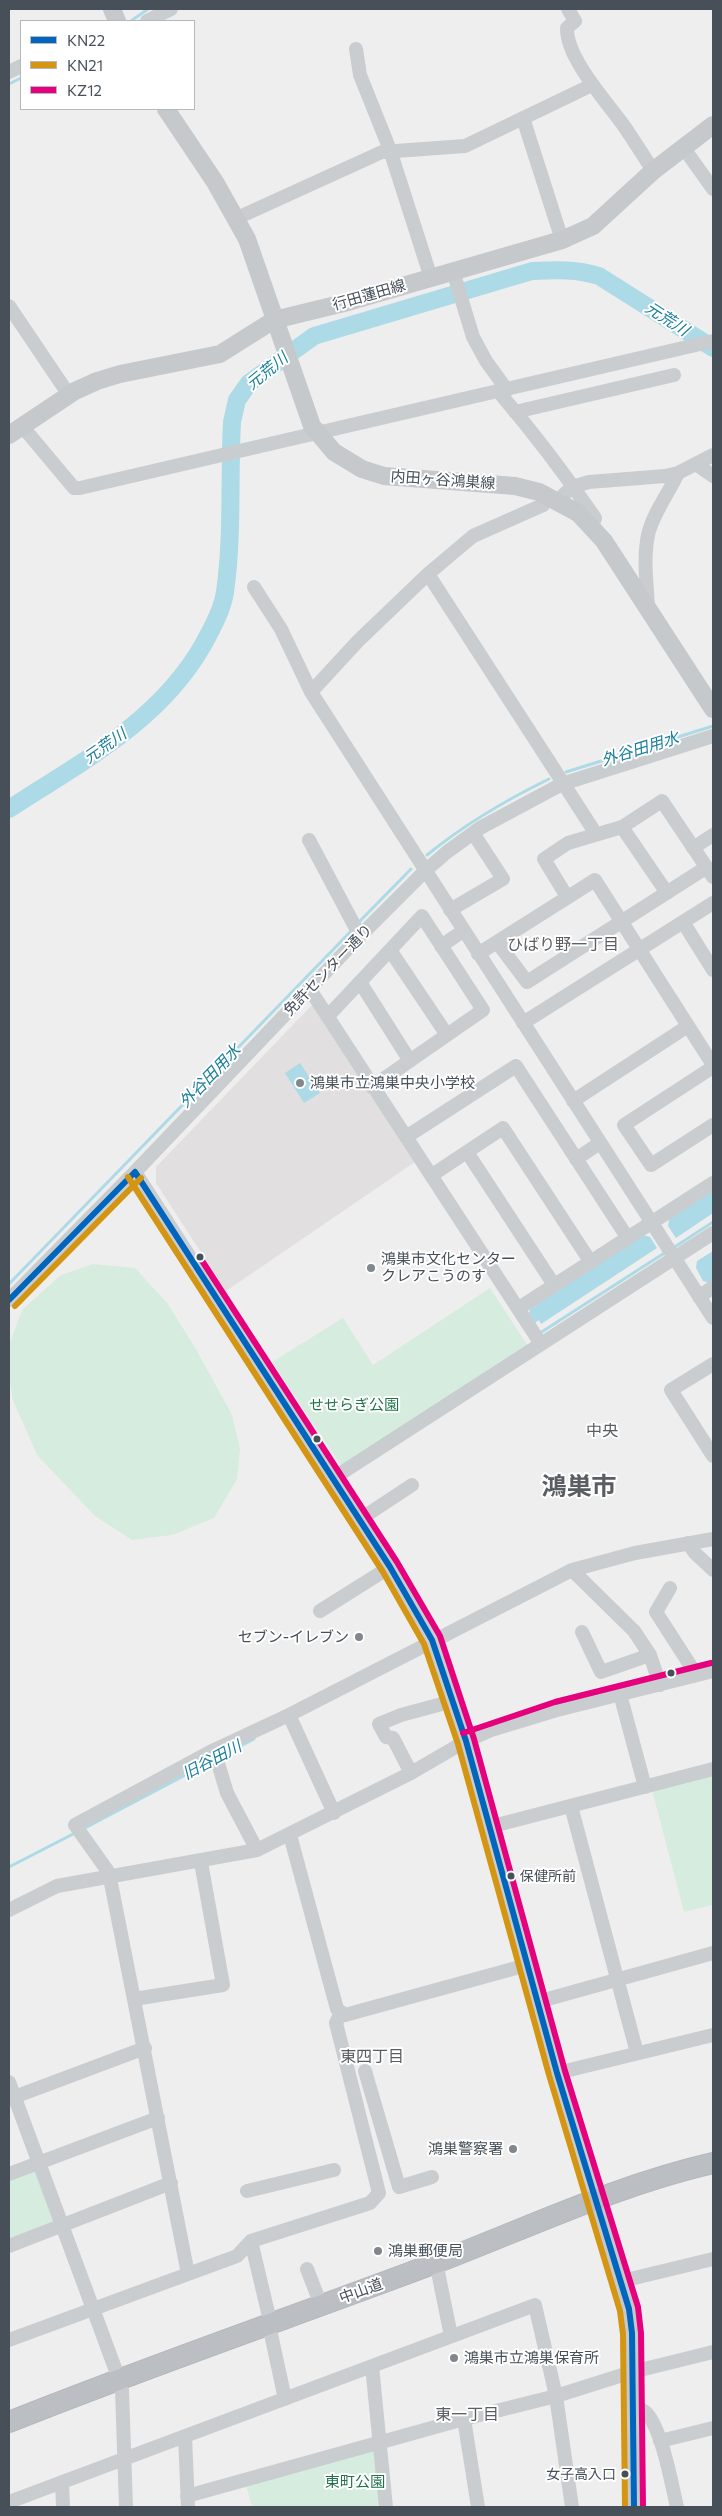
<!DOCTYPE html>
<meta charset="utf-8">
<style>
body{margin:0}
#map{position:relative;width:722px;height:2516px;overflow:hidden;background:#efeeee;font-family:Commissioner,sans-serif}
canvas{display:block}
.frame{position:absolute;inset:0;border:10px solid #475059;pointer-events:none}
.legend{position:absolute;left:20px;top:20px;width:175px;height:90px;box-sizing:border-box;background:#fff;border:1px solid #b5b9bd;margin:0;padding:6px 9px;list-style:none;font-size:15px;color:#475059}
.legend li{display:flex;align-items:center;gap:10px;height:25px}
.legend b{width:25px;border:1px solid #b5b9bd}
</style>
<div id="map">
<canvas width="722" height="2516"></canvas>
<div class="frame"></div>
<ul class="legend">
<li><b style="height:6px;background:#0065bd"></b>KN22</li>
<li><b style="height:6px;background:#d49512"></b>KN21</li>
<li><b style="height:6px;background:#e5007d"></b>KZ12</li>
</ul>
</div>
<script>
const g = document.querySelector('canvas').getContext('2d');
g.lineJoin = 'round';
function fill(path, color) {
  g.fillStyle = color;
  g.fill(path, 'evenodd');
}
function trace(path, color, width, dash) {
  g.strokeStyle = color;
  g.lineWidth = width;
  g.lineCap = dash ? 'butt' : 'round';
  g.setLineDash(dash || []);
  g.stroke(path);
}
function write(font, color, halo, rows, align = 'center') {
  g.font = font + ' Commissioner,"Noto Sans JP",sans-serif';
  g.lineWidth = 4;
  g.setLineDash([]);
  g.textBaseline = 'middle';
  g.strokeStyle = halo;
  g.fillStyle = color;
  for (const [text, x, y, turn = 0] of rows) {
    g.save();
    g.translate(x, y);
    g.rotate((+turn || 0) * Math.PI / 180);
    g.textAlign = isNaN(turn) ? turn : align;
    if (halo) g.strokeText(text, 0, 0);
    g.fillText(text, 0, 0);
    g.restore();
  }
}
fill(new Path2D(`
 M313,1004L415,1162L226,1291L156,1183V1167Z`), '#e1dfdf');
fill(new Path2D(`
 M93,1264L135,1268L168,1304L197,1351L232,1415L240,1449L237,1479L214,1518L172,1535L132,1540L95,1516L37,1455L13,1400L9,1377V1345L22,1310L61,1275Z
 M490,1288L528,1346L342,1467L272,1362L343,1318L373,1365Z
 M713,1772V1905L684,1912L652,1790Z
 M34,2170L56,2223L9,2242V2179Z
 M374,2450L382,2501L379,2505L370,2507H252L246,2485Z`), '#d5ecde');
fill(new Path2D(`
 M300,1063L320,1093L304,1103L285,1073Z
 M713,1190V1213L676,1238L668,1226L669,1219Z
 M643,1235L650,1237L657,1248L541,1324L539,1320L535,1323L529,1313L530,1309Z
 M713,1251V1280L709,1283L703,1281L696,1268L697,1261Z`), '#acdae6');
trace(new Path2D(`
 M131,21L148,9
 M9,84L21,78
 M566,772L713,726
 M427,855C465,824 506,800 549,779
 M357,924L411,869
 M673,1248L713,1222
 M9,1284L353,929
 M540,1333L666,1252
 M220,1757L254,1739
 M83,1829L212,1761
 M9,1867L75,1833`), '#acdae6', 3);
trace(new Path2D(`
 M9,809C81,762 159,722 203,645C212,628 222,611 225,592C233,537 229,478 232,422L237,400L249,383L314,336L532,271C556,270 577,269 599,276L713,348`), '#acdae6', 18);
const highway = new Path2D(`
 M9,2422C149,2366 292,2317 433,2264C525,2229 617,2185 713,2163`);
trace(highway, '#b4b8bc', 22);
trace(new Path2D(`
 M568,9L575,21L567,28C566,58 607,102 624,126C634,141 644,156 653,171
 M147,21L171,9
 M356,49L360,75L390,150L431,278
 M9,72L21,66
 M523,118L562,240
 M683,147L713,189
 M237,218L382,152L465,146L592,85
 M453,271L473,337L486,361L507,390
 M9,306L69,395
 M498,391C533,432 565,474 595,518L592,526
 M515,412L674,375
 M22,426L74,488H80L713,341
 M696,464L713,476
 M557,501L572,487L589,482L665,476L678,473L713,455
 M428,574L596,834
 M254,587L281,629L311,692L713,1318
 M648,608C647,584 643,559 648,535C653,513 669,493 678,473
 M311,692L358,641L428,574L473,536L543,505L549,496
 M622,827L667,893
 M309,840L360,936
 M693,848L713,835
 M567,897L544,859L568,843L622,827L662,801L713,877
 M450,910L503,879L473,833
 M683,922L713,970
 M497,942L527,982L707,867
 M441,946L463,931
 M390,950L447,1035
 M478,954L595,880L713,1065
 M360,982L410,1061
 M309,988L541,1344
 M328,1016L422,916L483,1010L372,1087
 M523,1023L713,903
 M713,1067L624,1125L651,1165L713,1125
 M573,1101L688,1026
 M406,1137L516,1066L627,1237
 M467,1152L554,1285
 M576,1159L600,1143
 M135,1172L390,1567L432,1640L466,1741L537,2002L596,2200
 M432,1175L503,1128L590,1261
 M699,1297L713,1287
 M9,1300L135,1172L360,936L425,871L447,852L480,828L562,784L713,736
 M519,1308L713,1183
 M713,1364L671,1390L713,1456
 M332,1479L713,1233
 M359,1520L412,1485
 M688,1543L695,1553L713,1570
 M572,1570L634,1631L650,1655L660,1685
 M670,1588L656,1612L692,1668L694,1676
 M320,1611L390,1567
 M582,1632L601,1672L650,1655
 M620,1694L645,1787
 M289,1715L334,1813
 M411,1773L393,1738L386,1737L379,1724L401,1715L453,1701
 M571,1806L637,2053
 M489,1827L713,1769
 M290,1835L337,2009L345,2015L527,1965
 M257,1850L227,1793L214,1750L289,1715L572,1570L635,1553L713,1539
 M9,1910L57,1886L257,1850L411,1773L466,1741L491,1730L557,1710L713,1671
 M134,1999L223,1985L201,1862
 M537,2002L713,1953
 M365,2071L399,2187L432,2177
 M557,2073L713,2035
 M9,2082L119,2379
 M9,2099L145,2048
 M9,2174L158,2118
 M247,2191L334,2170
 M251,2241L271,2325
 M9,2246L171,2183
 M307,2269L321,2305
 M438,2272L451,2336
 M188,2274L110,1878L107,1870L75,1825L214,1750
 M622,2281L713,2259
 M271,2334L285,2399
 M9,2340L237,2256L251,2241L370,2203L379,2193L336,2023L341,2013
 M372,2366L386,2507
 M122,2390L126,2507
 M633,2406C636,2407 641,2409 644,2411C661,2423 672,2486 677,2507
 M464,2419L478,2507
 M185,2436L188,2507
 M660,2441L713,2428
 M62,2482L63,2507
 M187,2496L464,2419L556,2396L632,2372L713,2352
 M9,2502L535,2305L556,2396L572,2507`), '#cacdcf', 14);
trace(new Path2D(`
 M112,9L117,21
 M166,109L215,182L247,239L312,426L334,452L362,469L384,476L515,486L539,492L578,513L604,541L713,709
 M9,435L75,391L97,381L120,374L220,354L274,320L344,303L562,240L593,226L653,171L713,125
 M596,2200L622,2281L629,2309L632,2333L634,2507`), '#c6c9cc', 18);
trace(highway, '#bbbfc4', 20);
trace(new Path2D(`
 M135,1172L390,1567L432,1640L466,1741L557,2073L629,2309L632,2333L634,2507
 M9,1300L135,1172`), '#0065bd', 6);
trace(new Path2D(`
 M128,1177L383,1572L424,1644L458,1744L549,2075L620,2311L623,2334L625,2507
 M15,1306L141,1178`), '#d49512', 6);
trace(new Path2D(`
 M199,1256L397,1562L440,1636L474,1739L565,2071L638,2307L641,2333L643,2507
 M463,1733L555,1702L711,1663`), '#e5007d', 6);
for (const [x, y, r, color] of [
 [300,1083,5,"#82878d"],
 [200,1257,4.5,"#475059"],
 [371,1268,5,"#82878d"],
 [317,1439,4.5,"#475059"],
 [359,1637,5,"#82878d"],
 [671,1673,4.5,"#475059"],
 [511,1876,4.5,"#475059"],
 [513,2149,5,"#82878d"],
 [378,2251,5,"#82878d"],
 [454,2358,5,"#82878d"],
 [625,2474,4.5,"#475059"]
]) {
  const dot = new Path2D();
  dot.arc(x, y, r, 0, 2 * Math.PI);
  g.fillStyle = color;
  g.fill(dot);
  trace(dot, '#fff', 2);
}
write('14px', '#475059', '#fff', [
 ["保健所前",520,1876],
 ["女子高入口",616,2474,"right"]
], 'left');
write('15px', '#475059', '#fff', [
 ["行田蓮田線",369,295,-16],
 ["内田ヶ谷鴻巣線",443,480,4],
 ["免許センター通り",328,970,-46],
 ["中山道",361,2291,-20]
]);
write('15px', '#475059', '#fff', [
 ["鴻巣市立鴻巣中央小学校",310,1083],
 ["鴻巣市文化センター",381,1259],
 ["クレアこうのす",381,1276],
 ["セブン-イレブン",349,1637,"right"],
 ["鴻巣警察署",503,2149,"right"],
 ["鴻巣郵便局",388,2251],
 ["鴻巣市立鴻巣保育所",464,2358]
], 'left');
write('15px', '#1f7349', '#fff', [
 ["せせらぎ公園",354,1405],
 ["東町公園",355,2482]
]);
write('italic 16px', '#197e9a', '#fff', [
 ["元荒川",667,319,33],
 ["元荒川",267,371,-39],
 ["元荒川",105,746,-35],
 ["外谷田用水",640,749,-17],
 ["外谷田用水",210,1076,-46],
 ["旧谷田川",212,1760,-28]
]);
write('16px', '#5a5d61', '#fff', [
 ["ひばり野一丁目",563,945],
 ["中央",602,1431],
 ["東四丁目",372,2057],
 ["東一丁目",467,2415]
]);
write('bold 25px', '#5a5d61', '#fff', [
 ["鴻巣市",579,1487]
]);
</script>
